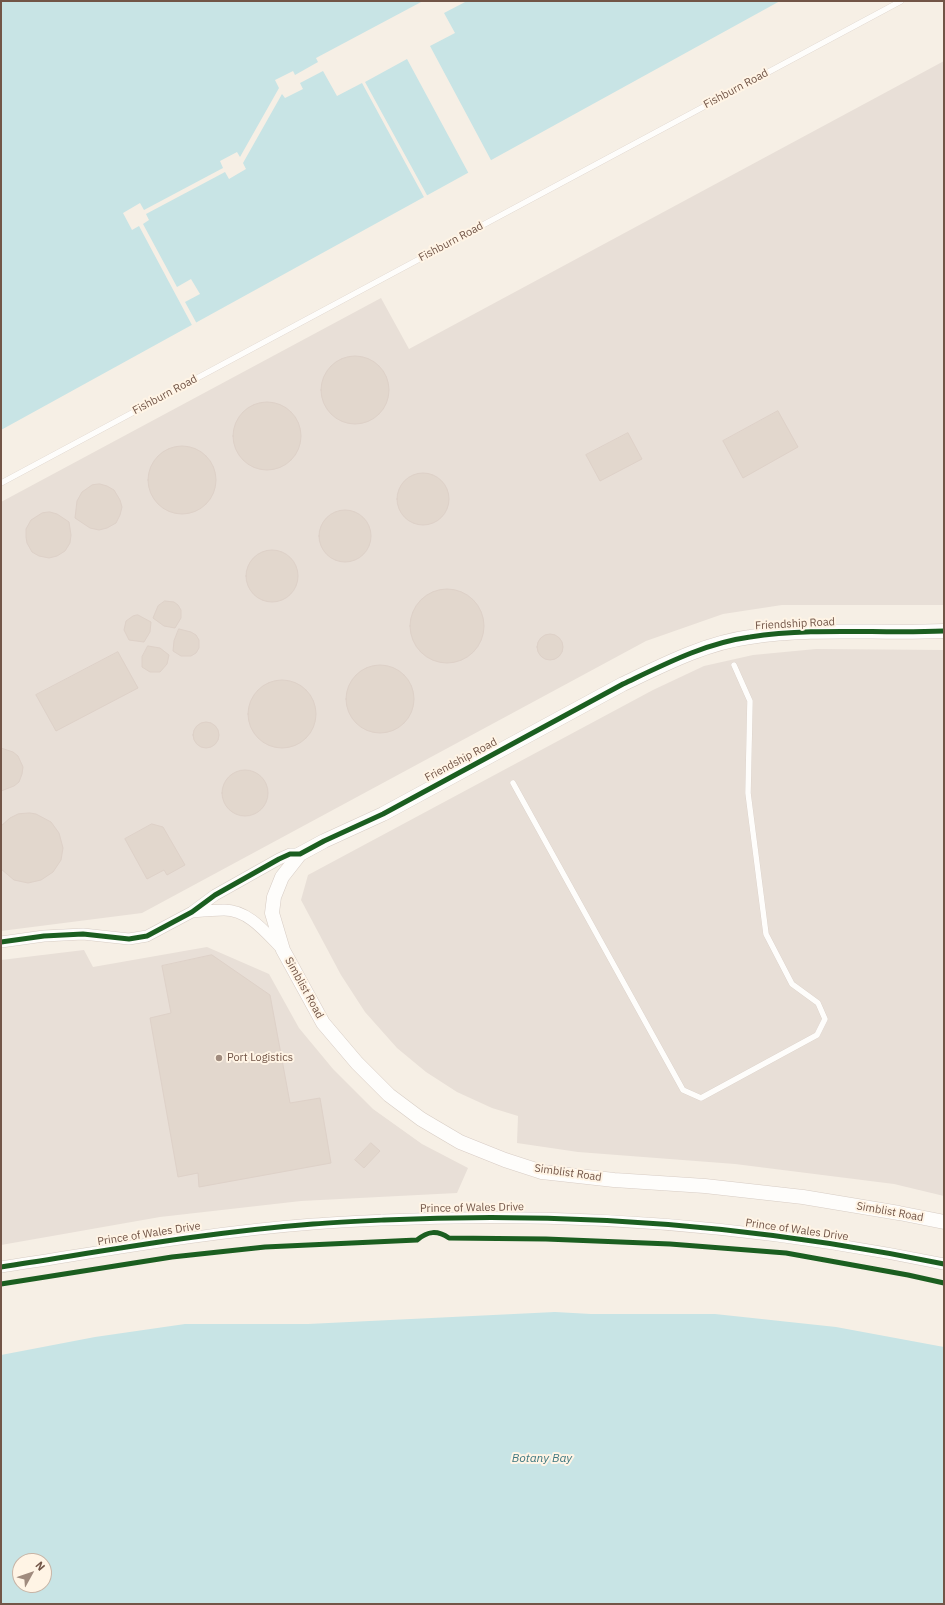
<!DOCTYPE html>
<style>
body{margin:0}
#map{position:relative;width:945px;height:1605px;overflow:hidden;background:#f6efe5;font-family:"IBM Plex Sans",sans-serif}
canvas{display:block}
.frame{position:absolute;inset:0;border:2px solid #725547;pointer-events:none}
.north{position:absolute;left:12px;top:1553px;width:40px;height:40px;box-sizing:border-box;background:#fff4e5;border:1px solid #c7b4a6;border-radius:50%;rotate:50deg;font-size:11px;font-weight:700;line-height:16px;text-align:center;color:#725547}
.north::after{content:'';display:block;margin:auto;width:14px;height:18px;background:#a08b7e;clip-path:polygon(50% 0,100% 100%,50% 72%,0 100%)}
</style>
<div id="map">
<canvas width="945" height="1605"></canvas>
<div class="frame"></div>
<div class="north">N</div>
</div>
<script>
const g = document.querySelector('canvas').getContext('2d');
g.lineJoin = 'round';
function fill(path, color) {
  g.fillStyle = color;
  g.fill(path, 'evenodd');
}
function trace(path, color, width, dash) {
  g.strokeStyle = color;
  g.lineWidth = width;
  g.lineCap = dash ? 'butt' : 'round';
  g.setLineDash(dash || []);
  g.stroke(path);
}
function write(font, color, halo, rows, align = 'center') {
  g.font = font + ' "IBM Plex Sans",sans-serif';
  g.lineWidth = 4;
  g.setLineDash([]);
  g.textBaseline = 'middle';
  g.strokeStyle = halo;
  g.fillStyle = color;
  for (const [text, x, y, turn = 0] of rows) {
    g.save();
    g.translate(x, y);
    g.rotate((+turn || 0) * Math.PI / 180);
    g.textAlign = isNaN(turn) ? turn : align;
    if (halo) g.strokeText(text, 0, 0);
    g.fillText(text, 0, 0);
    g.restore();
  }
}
fill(new Path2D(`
 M944,61V605H782L723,614L646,641L142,913L1,931V502L381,298L409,349Z
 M816,649L944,650V1196L894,1184L735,1164L578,1152L517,1143L518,1116L492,1108L457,1092L426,1072L397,1048L365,1012L341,975L301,900L308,875L653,690L704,666L753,655Z
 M207,947L269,974L299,1028L333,1069L373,1109L422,1144L468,1168L457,1193L301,1201L160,1217L1,1245V960L84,950L93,967Z`), '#e8dfd7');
fill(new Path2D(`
 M1,1H780L1,430Z
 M555,1312L591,1314H715L836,1327L944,1347V1604H1V1355L95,1337L185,1324H308ZM20,1561H44V1585H20Z`), '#c8e4e5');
fill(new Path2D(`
 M423,1H467L444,13L455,33L430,46L492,162L469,174L407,59L365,82L428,197L425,199L362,83L337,96L323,71L300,83L303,89L285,98L282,94L243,163L246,169L229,179L225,172L146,214L149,220L143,224L177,287L191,279L200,294L185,302L197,324L193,327L139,226L132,230L123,213L140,203L144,210L223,168L220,161L237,152L240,157L279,88L275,80L293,71L295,75L318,62L316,58Z`), '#f6efe5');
const building = new Path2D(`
 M321 390a34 34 0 1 1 68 0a34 34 0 1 1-68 0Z
 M233 436a34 34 0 1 1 68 0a34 34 0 1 1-68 0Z
 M778,411L798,447L743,478L723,441Z
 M628,433L642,459L600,481L586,455Z
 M148 480a34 34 0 1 1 68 0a34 34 0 1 1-68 0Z
 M397 499a26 26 0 1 1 52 0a26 26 0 1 1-52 0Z
 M100,484L107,486L114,490L120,500L122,507L120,515L116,523L107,528L99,530L90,528L75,518L77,501L82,492L92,485Z
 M319 536a26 26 0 1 1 52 0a26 26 0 1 1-52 0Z
 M50,512L57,514L69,522L71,535L70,543L65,551L57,556L49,558L39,556L32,552L27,543L26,537V529L31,520L42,513Z
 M246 576a26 26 0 1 1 52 0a26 26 0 1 1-52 0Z
 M410 626a37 37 0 1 1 74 0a37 37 0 1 1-74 0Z
 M165,601L174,602L178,605L181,610V618L175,628L164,626L153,618L158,606Z
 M138,615L151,622L150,632L144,642L129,640L124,630L126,621L133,616Z
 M179,629L191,632L196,635L199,640V648L196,653L191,656H181L173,651L174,641Z
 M537 647a13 13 0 1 1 26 0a13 13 0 1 1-26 0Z
 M148,646L160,648L169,655L167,664L160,672H150L142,667V657Z
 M118,652L138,688L56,731L36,695Z
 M346 699a34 34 0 1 1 68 0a34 34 0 1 1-68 0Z
 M248 714a34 34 0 1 1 68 0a34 34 0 1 1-68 0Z
 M193 735a13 13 0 1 1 26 0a13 13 0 1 1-26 0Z
 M1,748L13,752L18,756L23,767L22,774L19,782L14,786L1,791Z
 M222 793a23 23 0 1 1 46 0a23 23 0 1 1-46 0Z
 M30,813L36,814L51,822L59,833L63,848L61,860L53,872L41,880L28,883L14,880L1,869V826L10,818L18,814Z
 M152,824L163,827L185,865L167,875L164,870L147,879L125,839Z
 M212,955L270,995L290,1103L320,1098L331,1163L199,1187L198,1173L178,1177L150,1018L171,1013L162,966Z
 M371,1143L380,1151L364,1168L355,1160Z`);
fill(building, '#e2d7cd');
trace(building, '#ded1c8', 1);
const service = new Path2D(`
 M1,483L901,1
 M513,783L683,1090L701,1098L817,1035L825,1019L818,1003L792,984L766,934L748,793L750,701L734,665`);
const minor = new Path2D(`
 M192,912C203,911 213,910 224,910C249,910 266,933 283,950
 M1,942L44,936L83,934L129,939L147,936L192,912L215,895L279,859L290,854H300
 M1,1267C105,1251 208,1232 313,1224C337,1222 361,1221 384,1220C572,1211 760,1226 944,1264`);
const tertiary = new Path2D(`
 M944,631C879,634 814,627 750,637C705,643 663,665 623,684L383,814L324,841L300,854L282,877L274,897L272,913L283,950L323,1023L357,1063L389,1095L421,1119L460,1142L505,1160L542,1172L614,1180L705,1186L803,1197L899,1213L944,1222`);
trace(service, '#d7ccc4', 6);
trace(minor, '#d7ccc4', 12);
trace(tertiary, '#d7ccc4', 15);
trace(service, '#fefdfb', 5.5);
trace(minor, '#fefdfb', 11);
trace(tertiary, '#fefdfb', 14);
trace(new Path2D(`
 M1,942L44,936L83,934L129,939L147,936L192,912L215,895L279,859L290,854H300L324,841L383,814L623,684C663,665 705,643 750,637C814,627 879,634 944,631
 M1,1267C105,1251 208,1232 313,1224C337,1222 361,1221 384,1220C572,1211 760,1226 944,1264
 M1,1284L172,1257L265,1247L417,1240C428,1231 437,1230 449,1238L546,1239L670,1244L786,1253L908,1275L944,1283`), '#1b5e20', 5);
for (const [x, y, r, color] of [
 [219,1058,4,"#a08b7e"]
]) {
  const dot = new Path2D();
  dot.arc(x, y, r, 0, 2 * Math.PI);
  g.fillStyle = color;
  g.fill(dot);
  trace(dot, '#fff4e5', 1.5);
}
write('11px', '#725547', '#fff4e5', [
 ["Fishburn Road",736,89,-28],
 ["Fishburn Road",451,242,-28],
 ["Fishburn Road",165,395,-28],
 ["Friendship Road",795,624,-3],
 ["Friendship Road",461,760,-28],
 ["Simblist Road",304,988,61],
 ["Simblist Road",568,1173,8],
 ["Prince of Wales Drive",472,1208,-1],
 ["Simblist Road",890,1212,10],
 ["Prince of Wales Drive",797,1230,8],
 ["Prince of Wales Drive",149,1234,-9]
]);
write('11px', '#725547', '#fff4e5', [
 ["Port Logistics",227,1058]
], 'left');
write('italic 12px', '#3e777f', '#fff4e5', [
 ["Botany Bay",542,1459]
]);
</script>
